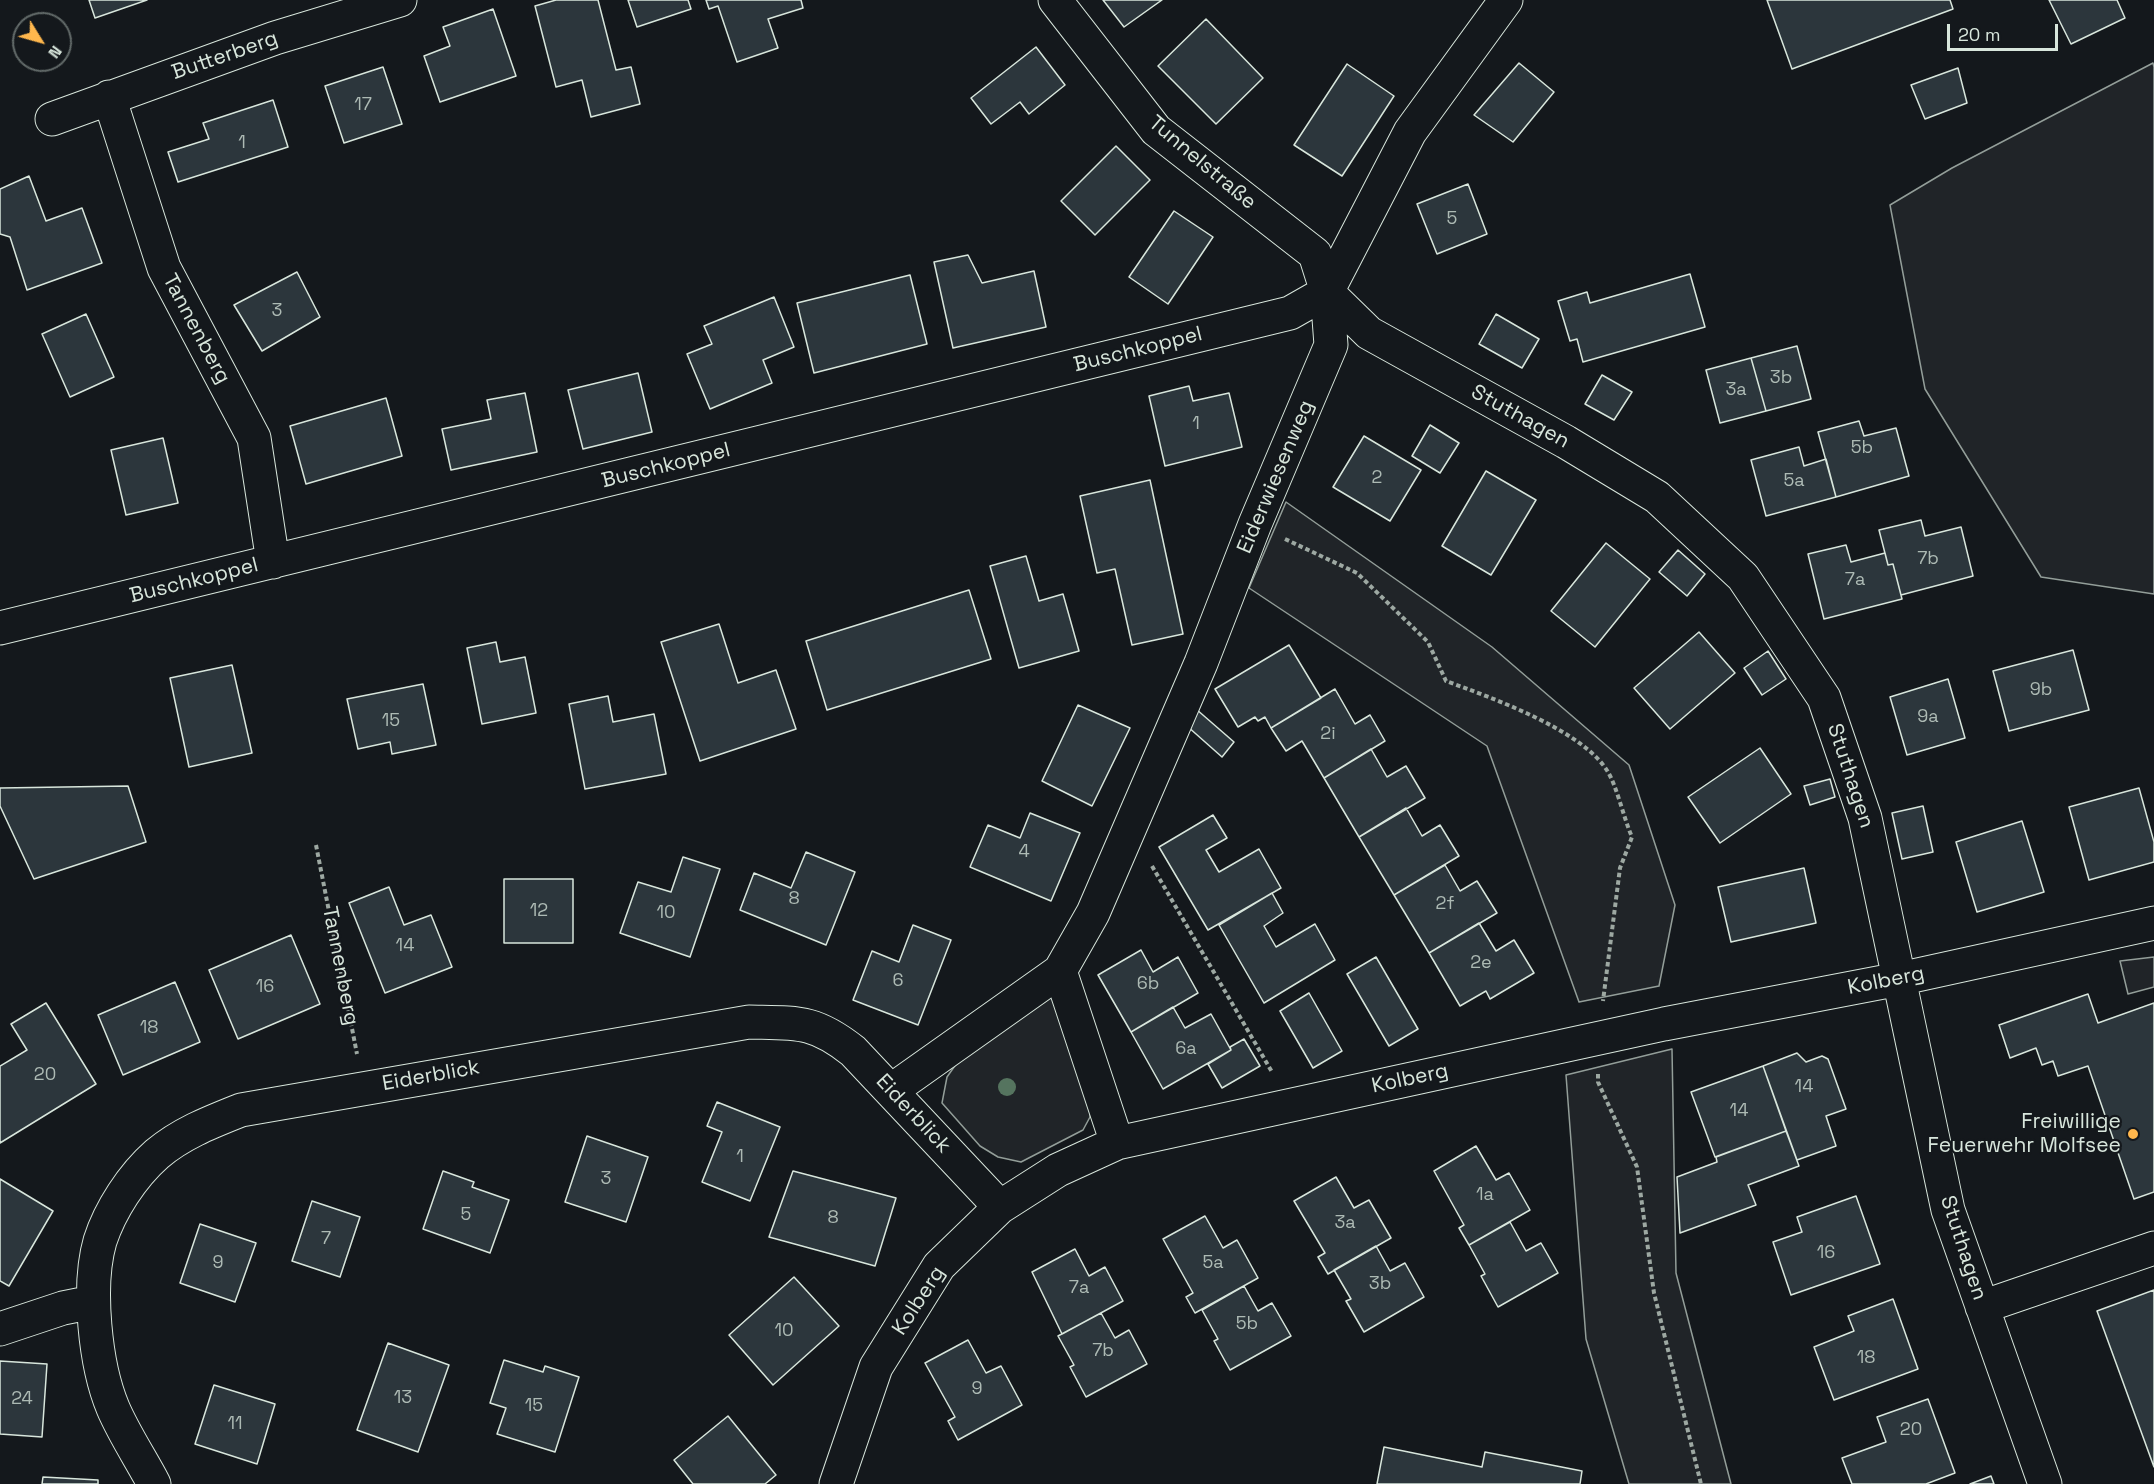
<!DOCTYPE html>
<meta charset="utf-8">
<style>
body{margin:0}
#map{position:relative;width:2154px;height:1484px;overflow:hidden;background:#14181c;font-family:"Space Grotesk",sans-serif}
canvas{display:block}
.north{position:absolute;left:12px;top:12px;width:60px;height:60px;box-sizing:border-box;background:#14181c;border:2px solid #626a69;border-radius:50%;rotate:127deg;font-size:16px;font-weight:700;line-height:24px;text-align:center;color:#d8e6dc}
.north::after{content:'';display:block;margin:auto;width:21px;height:27px;background:#ffb74d;clip-path:polygon(50% 0,100% 100%,50% 72%,0 100%)}
.scale{position:absolute;left:1947px;top:24px;width:111px;height:27px;box-sizing:border-box;border:3px solid #d8e6dc;border-top:0;padding-left:8px;font-size:18px;line-height:21px;white-space:nowrap;color:#d8e6dc;-webkit-text-stroke:4px #14181c;paint-order:stroke}
</style>
<div id="map">
<canvas width="2154" height="1484"></canvas>
<div class="north">N</div>
<div class="scale">20 m</div>
</div>
<script>
const g = document.querySelector('canvas').getContext('2d');
g.lineJoin = 'round';
function fill(path, color) {
  g.fillStyle = color;
  g.fill(path, 'evenodd');
}
function trace(path, color, width, dash) {
  g.strokeStyle = color;
  g.lineWidth = width;
  g.lineCap = dash ? 'butt' : 'round';
  g.setLineDash(dash || []);
  g.stroke(path);
}
function write(font, color, halo, rows, align = 'center') {
  g.font = font + ' "Space Grotesk",sans-serif';
  g.lineWidth = 4.5;
  g.setLineDash([]);
  g.textBaseline = 'middle';
  g.strokeStyle = halo;
  g.fillStyle = color;
  for (const [text, x, y, turn = 0] of rows) {
    g.save();
    g.translate(x, y);
    g.rotate((+turn || 0) * Math.PI / 180);
    g.textAlign = isNaN(turn) ? turn : align;
    if (halo) g.strokeText(text, 0, 0);
    g.fillText(text, 0, 0);
    g.restore();
  }
}
const green = new Path2D(`
 M2153,63L2154,67V594L2041,577L1925,389L1890,205L1952,168Z
 M1286,502L1492,647L1629,765L1675,905L1659,986L1579,1002L1487,746L1249,588Z
 M2154,957V987L2128,994L2120,961Z
 M1041,995L1059,1000L1091,1101L1090,1117L1083,1130L1021,1162L998,1157L980,1146L942,1103L947,1077L966,1050Z
 M1672,1049L1676,1273L1731,1484H1629L1586,1339L1566,1075Z`);
fill(green, '#202428');
trace(green, '#939e99', 1.5);
const building = new Path2D(`
 M89,0H147L95,18Z
 M556,0H598L616,70L631,67L640,104L591,117L582,80L556,87L535,6Z
 M628,0H688L691,9L637,27Z
 M706,0H801L803,8L768,19L778,48L737,62L718,6L709,9Z
 M1103,0H1162L1124,27Z
 M1767,0H1950L1953,9L1792,69Z
 M2049,0H2117L2125,18L2071,44Z
 M493,9L516,76L440,102L424,56L450,46L443,27Z
 M1206,19L1263,78L1216,124L1158,66Z
 M1036,47L1065,85L1029,114L1020,102L991,124L971,98Z
 M1519,63L1554,92L1513,142L1474,115Z
 M1347,64L1394,96L1342,176L1294,145Z
 M383,67L402,124L344,143L325,86Z
 M1958,68L1967,103L1925,119L1911,85Z
 M273,100L288,147L178,182L168,152L209,139L203,123Z
 M1116,146L1150,180L1095,235L1061,201Z
 M29,176L46,221L82,208L102,263L27,290L10,237L0,234V189Z
 M1468,184L1487,234L1437,254L1417,204Z
 M1174,211L1213,237L1168,304L1129,277Z
 M968,255L982,283L1034,271L1046,327L953,348L934,262Z
 M297,272L320,317L262,351L234,305Z
 M1690,274L1705,327L1583,362L1577,339L1570,341L1558,301L1587,292L1590,303Z
 M910,275L927,344L814,373L797,303Z
 M774,297L794,347L763,360L772,383L710,409L687,354L712,344L704,326Z
 M86,314L114,377L70,397L42,334Z
 M1496,314L1539,339L1522,368L1479,344Z
 M1797,346L1811,399L1766,411L1751,358Z
 M1751,358L1766,411L1720,423L1706,370Z
 M638,373L652,432L583,449L568,390Z
 M1602,375L1632,392L1614,420L1585,404Z
 M1189,386L1193,401L1229,393L1242,447L1165,466L1149,396Z
 M525,393L537,452L451,470L442,429L491,419L487,400Z
 M386,398L402,456L306,484L290,426Z
 M1859,421L1864,436L1896,428L1909,476L1836,497L1818,432Z
 M1430,425L1459,443L1440,473L1412,456Z
 M1364,436L1421,470L1390,521L1333,487Z
 M163,438L178,503L126,515L111,450Z
 M1799,447L1804,466L1826,459L1836,497L1766,516L1751,460Z
 M1486,471L1536,500L1491,575L1442,546Z
 M1150,480L1183,634L1132,645L1115,569L1097,573L1080,496Z
 M1921,520L1925,536L1961,527L1973,576L1901,595L1893,564L1888,565L1879,530Z
 M1606,543L1650,579L1595,647L1551,611Z
 M1846,545L1851,562L1885,553L1888,565L1893,564L1902,599L1824,619L1808,554Z
 M1678,550L1705,574L1687,596L1659,572Z
 M1026,556L1039,601L1063,594L1079,651L1019,668L990,566Z
 M969,590L991,659L827,710L806,641Z
 M719,624L738,683L776,670L796,729L700,761L661,642Z
 M1699,632L1735,673L1670,729L1634,688Z
 M496,642L500,662L525,657L536,713L482,724L467,648Z
 M1289,645L1321,698L1271,728L1265,717L1258,721L1255,717L1238,727L1215,689Z
 M2073,650L2089,710L2009,731L1993,671Z
 M1768,651L1786,679L1762,695L1744,668Z
 M232,665L252,753L189,767L170,678Z
 M1948,679L1965,738L1907,755L1890,697Z
 M423,684L436,745L392,754L390,742L358,749L347,699Z
 M1335,689L1355,724L1370,715L1385,741L1324,778L1302,741L1286,751L1271,728Z
 M608,696L613,722L654,714L666,774L585,789L569,704Z
 M1078,705L1130,728L1092,806L1042,781Z
 M1196,709L1234,742L1222,757L1187,726Z
 M1760,748L1791,794L1720,843L1688,797Z
 M1371,749L1387,777L1406,766L1425,798L1359,837L1324,778Z
 M1830,779L1835,797L1810,805L1804,786Z
 M128,786L146,842L34,879L0,806V788Z
 M2139,788L2154,842V862L2089,880L2069,807Z
 M1923,806L1933,852L1902,859L1892,813Z
 M1406,808L1422,836L1440,825L1459,856L1394,895L1359,837Z
 M1030,813L1080,833L1051,901L970,867L988,825L1020,838Z
 M1213,815L1227,838L1206,850L1219,872L1259,849L1281,888L1208,930L1159,847Z
 M2022,821L2044,892L1977,912L1956,842Z
 M806,852L855,872L826,945L740,910L754,873L791,888Z
 M683,857L720,869L690,957L620,933L638,882L671,892Z
 M1445,865L1460,891L1477,881L1497,913L1429,953L1394,895Z
 M1804,868L1816,923L1731,942L1718,887Z
 M504,879H573V943H504Z
 M389,887L404,925L431,915L452,967L385,993L349,903Z
 M1272,893L1283,913L1264,926L1276,947L1315,924L1335,960L1264,1003L1219,925Z
 M1479,923L1496,951L1514,940L1534,973L1490,999L1486,991L1460,1006L1429,953Z
 M913,925L951,940L918,1025L853,1000L872,951L899,962Z
 M291,935L320,1004L238,1039L209,970Z
 M1141,950L1153,972L1178,957L1198,993L1131,1032L1098,975Z
 M1376,957L1418,1029L1389,1046L1347,974Z
 M175,982L200,1042L123,1075L98,1015Z
 M1309,993L1342,1051L1313,1068L1280,1011Z
 M2088,994L2098,1023L2154,1003V1192L2134,1199L2088,1066L2058,1076L2053,1061L2042,1065L2036,1048L2010,1058L1999,1025Z
 M46,1003L96,1084L0,1143V1066L27,1050L11,1024Z
 M1173,1007L1185,1028L1211,1014L1231,1050L1163,1089L1131,1032Z
 M1244,1039L1260,1066L1222,1088L1208,1064L1231,1050L1230,1047Z
 M1797,1053L1806,1062L1822,1056L1828,1059L1846,1109L1826,1116L1836,1146L1797,1160L1763,1066Z
 M1763,1066L1786,1131L1715,1157L1691,1092Z
 M717,1102L780,1127L750,1201L702,1182L722,1132L707,1126Z
 M1786,1131L1799,1166L1748,1185L1756,1205L1680,1233L1677,1177L1717,1162L1716,1157Z
 M587,1136L648,1157L626,1222L565,1202Z
 M1476,1146L1496,1180L1509,1173L1530,1210L1469,1245L1459,1228L1464,1225L1434,1171Z
 M443,1171L474,1182L472,1187L509,1200L490,1253L423,1229Z
 M793,1171L896,1198L875,1266L769,1237Z
 M1336,1177L1354,1208L1369,1200L1391,1238L1328,1274L1318,1257L1325,1253L1294,1201Z
 M0,1179L53,1211L9,1286L0,1281Z
 M1856,1196L1880,1264L1791,1295L1773,1242L1802,1232L1797,1217Z
 M312,1201L360,1217L340,1277L292,1261Z
 M1205,1216L1223,1248L1237,1240L1258,1278L1195,1313L1186,1297L1193,1293L1163,1239Z
 M1510,1222L1526,1251L1541,1243L1558,1273L1498,1307L1481,1276L1485,1274L1469,1245Z
 M200,1224L256,1243L235,1302L180,1283Z
 M1376,1246L1390,1271L1405,1263L1424,1297L1364,1332L1346,1301L1351,1299L1334,1270Z
 M1075,1249L1089,1276L1105,1267L1123,1301L1062,1334L1032,1272Z
 M794,1277L839,1326L773,1385L729,1335Z
 M1244,1286L1258,1311L1272,1303L1291,1336L1230,1370L1214,1341L1218,1339L1202,1310Z
 M2154,1290V1467L2097,1311Z
 M1893,1299L1918,1369L1834,1400L1814,1347L1854,1331L1848,1316Z
 M1101,1313L1115,1338L1129,1330L1147,1364L1086,1397L1070,1367L1074,1365L1058,1336Z
 M968,1340L986,1373L1001,1366L1022,1405L958,1440L948,1421L955,1417L925,1363Z
 M388,1343L449,1365L418,1452L357,1430Z
 M504,1360L543,1372L545,1366L579,1377L555,1452L497,1434L506,1408L490,1403Z
 M0,1361L47,1364L42,1437L0,1434Z
 M214,1385L275,1404L257,1464L195,1444Z
 M1928,1399L1955,1473L1926,1484H1852L1842,1458L1886,1442L1877,1417Z
 M728,1416L776,1475L765,1484H693L674,1460Z
 M1384,1447L1482,1467L1485,1452L1582,1471L1580,1484H1377Z
 M1991,1476L1994,1484H1970Z
 M43,1477L98,1480V1484H42Z`);
fill(building, '#2c363c');
trace(building, '#d8e6dc', 1.5);
const minor = new Path2D(`
 M1055,0L1156,130L1315,254L1327,292L1369,333L1566,442L1657,497L1743,577L1824,698L1865,818L1948,1210L2045,1484
 M109,97L164,268L254,438L273,562
 M52,119L275,38L400,0
 M0,628L1290,313L1327,292
 M1060,971L1093,913L1201,663L1255,524L1331,345L1327,292L1410,132L1506,0
 M892,1090L1060,971L1117,1143
 M1982,1307L2154,1248
 M0,1329L63,1308L93,1302
 M154,1484C141,1459 124,1434 113,1408C95,1365 87,1286 100,1241C110,1210 132,1176 157,1154C182,1133 211,1122 241,1110L749,1022C797,1023 814,1020 853,1051L1000,1207
 M836,1484L876,1367L939,1266L1000,1207L1058,1170L1117,1143L1664,1024L1899,979L2154,923`);
trace(minor, '#d8e6dc', 35);
trace(new Path2D(`
 M1285,539L1357,573L1428,642L1446,681C1492,698 1583,730 1608,772C1617,787 1624,819 1632,837L1620,868L1603,1001
 M316,845L357,1054
 M1152,866L1272,1072
 M1598,1074V1082L1637,1167L1654,1293L1701,1484`), '#9da8a2', 4, [4.5, 3]);
trace(minor, '#14181c', 33);
g.fillStyle = '#55745f';
for (const [x, y] of [
 [1007,1087]
]) {
  g.beginPath();
  g.arc(x, y, 9, 0, 2 * Math.PI);
  g.fill();
}
for (const [x, y, r, color] of [
 [2133,1134,6,"#ffb74d"]
]) {
  const dot = new Path2D();
  dot.arc(x, y, r, 0, 2 * Math.PI);
  g.fillStyle = color;
  g.fill(dot);
  trace(dot, '#14181c', 2);
}
write('18px', '#adbab4', null, [
 ["17",363,105],
 ["1",242,143],
 ["5",1452,219],
 ["3",277,311],
 ["3b",1781,378],
 ["3a",1736,390],
 ["1",1196,424],
 ["5b",1862,448],
 ["2",1377,478],
 ["5a",1794,481],
 ["7b",1928,559],
 ["7a",1855,580],
 ["9b",2041,690],
 ["9a",1928,717],
 ["15",391,721],
 ["2i",1328,734],
 ["4",1024,852],
 ["8",794,899],
 ["2f",1445,904],
 ["12",539,911],
 ["10",666,913],
 ["14",405,946],
 ["2e",1481,963],
 ["6",898,981],
 ["6b",1148,984],
 ["16",265,987],
 ["18",149,1028],
 ["6a",1186,1049],
 ["20",45,1075],
 ["14",1804,1087],
 ["14",1739,1111],
 ["1",740,1157],
 ["3",606,1179],
 ["1a",1485,1195],
 ["5",466,1215],
 ["8",833,1218],
 ["3a",1345,1223],
 ["7",326,1239],
 ["16",1826,1253],
 ["9",218,1263],
 ["5a",1213,1263],
 ["3b",1380,1284],
 ["7a",1079,1288],
 ["5b",1247,1324],
 ["10",784,1331],
 ["7b",1103,1351],
 ["18",1866,1358],
 ["9",977,1389],
 ["13",403,1398],
 ["24",22,1399],
 ["15",534,1406],
 ["11",235,1424],
 ["20",1911,1430]
]);
write('21px', '#d8e6dc', '#14181c', [
 ["Butterberg",225,56,-19],
 ["Tunnelstraße",1202,163,40],
 ["Tannenberg",196,329,62],
 ["Buschkoppel",1138,350,-14],
 ["Stuthagen",1520,417,29],
 ["Buschkoppel",666,466,-14],
 ["Eiderwiesenweg",1276,477,-67],
 ["Buschkoppel",194,581,-14],
 ["Stuthagen",1850,776,72],
 ["Tannenberg",340,966,79],
 ["Kolberg",1886,981,-11],
 ["Eiderblick",431,1076,-10],
 ["Kolberg",1410,1079,-12],
 ["Eiderblick",913,1114,47],
 ["Stuthagen",1963,1248,72],
 ["Kolberg",919,1301,-57]
]);
write('21px', '#d8e6dc', '#14181c', [
 ["Freiwillige",2121,1122],
 ["Feuerwehr Molfsee",2121,1146]
], 'right');
</script>
